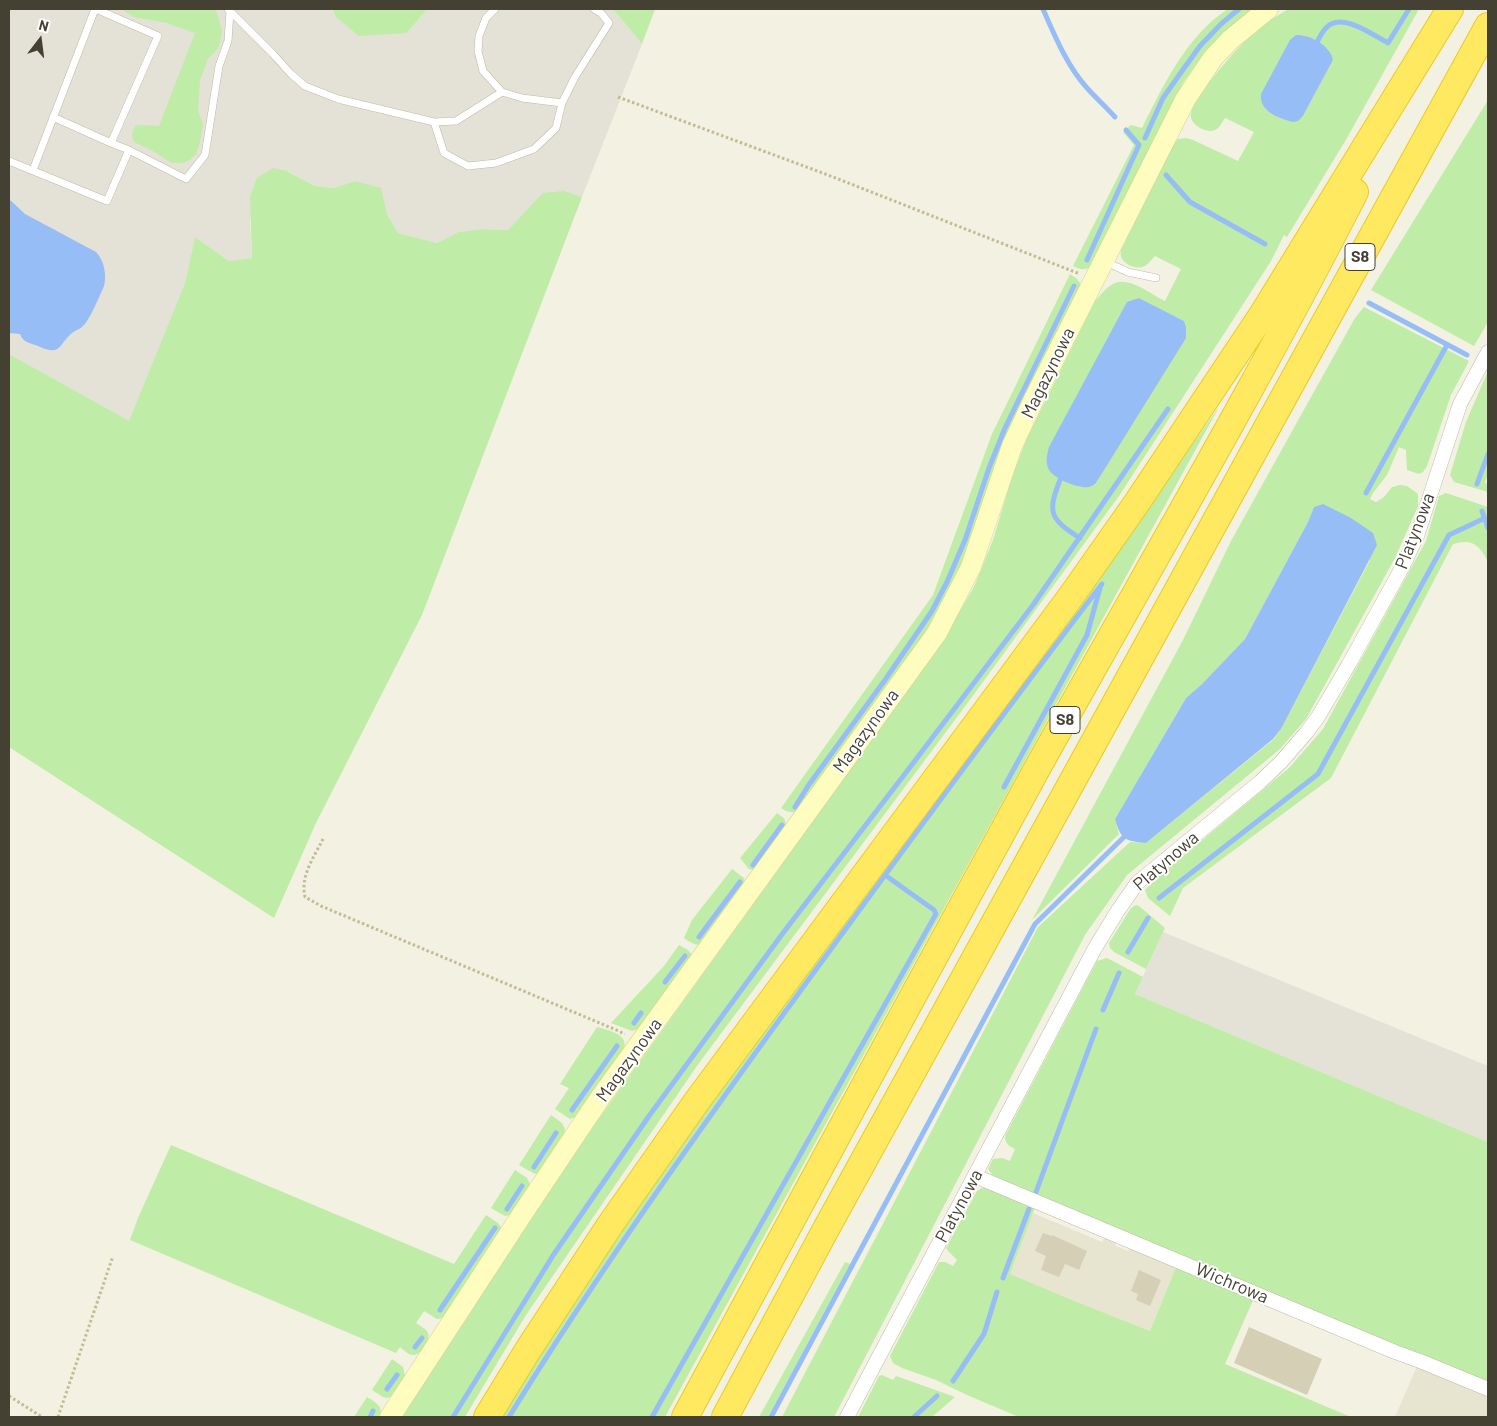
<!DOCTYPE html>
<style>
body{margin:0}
#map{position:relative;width:1497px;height:1426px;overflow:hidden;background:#f3f1e2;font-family:Barlow,sans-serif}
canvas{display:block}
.frame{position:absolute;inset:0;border:10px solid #454132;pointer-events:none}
.north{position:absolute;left:15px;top:15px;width:50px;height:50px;-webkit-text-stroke:4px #fff;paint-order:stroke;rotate:15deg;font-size:14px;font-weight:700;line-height:20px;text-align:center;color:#454132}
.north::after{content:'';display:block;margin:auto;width:18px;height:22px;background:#454132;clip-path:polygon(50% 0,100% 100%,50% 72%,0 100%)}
</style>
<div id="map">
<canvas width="1497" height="1426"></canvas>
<div class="frame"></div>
<div class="north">N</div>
</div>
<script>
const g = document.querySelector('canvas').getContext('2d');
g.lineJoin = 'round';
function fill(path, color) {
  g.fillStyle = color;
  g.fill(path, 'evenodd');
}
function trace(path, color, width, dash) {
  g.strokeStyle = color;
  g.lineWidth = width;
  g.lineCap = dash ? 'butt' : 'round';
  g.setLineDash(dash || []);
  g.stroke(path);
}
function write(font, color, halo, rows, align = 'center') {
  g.font = font + ' Barlow,sans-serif';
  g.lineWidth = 4;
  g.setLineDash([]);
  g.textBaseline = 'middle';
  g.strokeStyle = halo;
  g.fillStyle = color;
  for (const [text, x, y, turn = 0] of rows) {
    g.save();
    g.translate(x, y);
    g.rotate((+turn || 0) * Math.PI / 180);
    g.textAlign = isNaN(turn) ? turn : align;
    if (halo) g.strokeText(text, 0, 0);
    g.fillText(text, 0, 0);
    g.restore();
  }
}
fill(new Path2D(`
 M1033,1213L1102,1242L1106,1235L1113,1238L1116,1246L1121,1248L1127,1251L1135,1247L1177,1265L1150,1331L1077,1302L1010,1274Z
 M1417,1366L1488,1395V1417H1395Z`), '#e7e5cf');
fill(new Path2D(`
 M9,9H331L336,17L407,33L427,9H613L642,44L582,197L565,191L521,217L508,230L482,229L460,232L437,243L398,233L387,214L355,181L334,188L315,186L288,171L250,219L252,258L229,261L195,237L185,283L129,422L9,354Z
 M1163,932L1488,1066V1142L1135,994Z`), '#e4e1d7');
fill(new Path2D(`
 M121,9H214L217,13L222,31L219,47L208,59L200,80L198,111L203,124L200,142L196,154L190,160L182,163H176L170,162L153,151L134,142C131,135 132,131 136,125L159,126L195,33L167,23L134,17Z
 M332,9H427L407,33L359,36L336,17Z
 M613,9H655L642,44Z
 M1228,9H1254L1226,31L1202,56L1183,83L1090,267C1084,271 1079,269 1073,266L1134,145L1123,132L1131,125L1142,128C1163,86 1187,35 1228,9Z
 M1289,9H1419L1347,138L1287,237L1284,235L1271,261L1119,496L969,701L699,1063L526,1315L465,1417H401L579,1146L938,648L974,587L993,540L1012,477L1027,438L1095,301C1100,296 1106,287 1113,284C1128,275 1152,295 1165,301L1181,269L1155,256C1151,260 1147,266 1142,267C1134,269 1123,264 1121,256C1120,254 1121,250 1122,248L1173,145L1178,139L1186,138L1193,140L1238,161L1254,132L1225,118C1222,122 1220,128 1215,130C1206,134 1189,124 1191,114C1193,101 1207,85 1215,75C1224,64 1233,53 1243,43C1256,29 1272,18 1289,9ZM1303,35L1314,40L1328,49L1333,60L1303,116L1284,119L1265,109ZM1139,298L1184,321L1186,327L1096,483L1090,487L1078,486Z
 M1488,100V322L1474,346L1371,290Z
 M273,168L287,171L315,186L334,188L355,181L381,188L387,214L398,233L437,243L459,232L482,229L508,230L543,193L565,191L582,197L422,615L316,823L274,918L9,747V354L129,421L185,283L195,237L229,261L252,258L250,197L257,178Z
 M1070,274L1077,279L1080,283V288L951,590C906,667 850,739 797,812C790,813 787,812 781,808L933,595L992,434Z
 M1364,307L1469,361L1451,395L1427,466L1423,472L1419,474L1407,470L1406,450L1399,447L1387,475L1373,493L1370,499L1376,502L1384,497L1392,487L1400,485L1407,486L1418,494V506L1395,558L1306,719L1280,749L1127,875L1085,935L834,1417H782L1038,927L1130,842L1146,843L1274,739L1281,729L1370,560L1314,507L1308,522L1245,639L1202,684L1186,698L1115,819L1119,834L1032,920L1183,640L1231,541L1355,318Z
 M1488,371V475L1485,482L1488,486V492L1454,482L1450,475L1466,422Z
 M1219,407L665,1417H498L631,1212L1086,593Z
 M1446,493L1488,507V562C1480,545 1472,538 1453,544L1331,778L1183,888L1170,916L1148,898L1145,890L1153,881L1289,768L1323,729L1426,541L1439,496Z
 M777,813C784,818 787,819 785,828L753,870L749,869L740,858Z
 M732,869L744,878L745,883L701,944C695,946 690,942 684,938L692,920Z
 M1136,905L1139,906L1165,928L1146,969L1114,952L1110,948L1109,943L1131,908Z
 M679,945L688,950L692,955L640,1028L632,1031L611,1023L664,966Z
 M1107,958L1143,977L1135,994L1488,1142V1385L1004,1182L993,1175L988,1169L993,1159L1002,1158L1010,1161L1015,1149C1009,1146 1005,1144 1005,1136L1097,961Z
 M597,1027C604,1029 619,1032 623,1039C626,1043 624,1048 624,1052L575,1117L570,1119L555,1109L569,1088L560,1084Z
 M551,1115L562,1123L565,1129L564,1135L538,1173L535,1174L519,1165Z
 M171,1145L454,1264L486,1215L498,1223L501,1227L500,1233L443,1318L437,1319L424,1311L416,1323C420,1326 427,1329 428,1333C431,1339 421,1355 414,1355C409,1356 404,1350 400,1347L396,1353L130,1240L138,1218Z
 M515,1170L527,1178L530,1184L512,1215L505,1216L491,1208Z
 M982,1188H988L1036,1205L1010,1274L1077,1302L1150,1331L1177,1265L1254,1298L1225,1364L1351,1417H1019L967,1395L936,1380L902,1368L893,1363L890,1356L939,1262H945L953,1266L957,1260L948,1251L946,1248L977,1191Z
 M845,1262L850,1264L768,1417H759Z
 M392,1359L403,1367L405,1376L391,1396L388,1398L383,1397L372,1390Z
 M882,1375L893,1380L896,1376L955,1397L932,1417H858L879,1376Z
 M367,1397C375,1402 385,1407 379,1417H354Z`), '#bfeca6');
fill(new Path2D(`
 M1296,35C1310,34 1331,46 1333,60L1303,116L1298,121L1293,122C1279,118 1259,112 1261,94L1290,40Z
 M9,199L25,214L96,252C104,260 107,275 104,286C100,295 89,322 82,327C79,330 75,330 72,333C58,345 61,357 38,346C31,343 23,343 20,334L9,333Z
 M1139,298L1184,321L1186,327V338L1096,483C1095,484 1091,487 1089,487C1079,489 1055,479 1049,470C1045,462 1047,455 1049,447L1127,302Z
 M1323,504L1351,518L1373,533L1377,545L1281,729L1273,739L1146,843C1125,841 1121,840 1115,819L1186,698L1202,684L1245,639L1308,522L1314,507Z`), '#97bdf7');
trace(new Path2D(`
 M1043,9C1055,36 1067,66 1087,88C1096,98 1106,107 1115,117
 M1317,42C1320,37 1322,32 1326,28C1341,11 1373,35 1388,43L1409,9
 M1145,138L1163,98L1182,71L1200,46L1221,24L1239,9
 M1166,175L1190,202L1265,244
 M1087,260L1139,145L1126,130
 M1369,303L1467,355
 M1060,480C1047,513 1050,519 1080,538
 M1477,484L1488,454
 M1366,493L1447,345
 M1482,511L1488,528
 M1004,787L1087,635L1100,588
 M795,807L808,786L885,680L932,611L947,582L965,540L989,468L1005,428L1074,286
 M753,865L782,825
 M1159,898L1318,774L1449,535L1485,518
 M699,937L740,882
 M1128,952L1148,918
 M665,982L685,956
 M1103,1010L1119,973
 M634,1023L641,1013
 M572,1110L617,1046
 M534,1167L556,1133
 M1036,1192L1096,1029
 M507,1209L522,1186
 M1003,1278L1029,1209
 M440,1310L495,1228
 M415,1347L422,1338
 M953,1381L984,1334L997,1292
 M387,1389L397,1375
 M370,1417L373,1411
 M453,1417L554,1254L649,1116L783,933L914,762L1033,605L1168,409
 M509,1417C605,1261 712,1112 820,964C913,837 1006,709 1102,584
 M652,1417L936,914L934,910L885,875
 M771,1417L1035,924L1124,837
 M914,1417L937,1396`), '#97bdf7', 5);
fill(new Path2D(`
 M1043,1233L1052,1236V1235L1087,1251L1079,1270L1065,1264L1059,1277L1041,1270L1046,1256L1035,1251Z
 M1139,1270L1161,1280L1150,1306L1136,1300L1138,1294L1131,1291Z
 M1249,1327L1322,1359L1307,1395L1234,1363Z`), '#d5cfb6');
const lane = new Path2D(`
 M96,9L158,36L111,143L129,150
 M228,9L273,54L291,74L305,86L338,99L434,122L456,121L502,92
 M495,9L486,18L479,36L478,51L483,71L502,92L522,98L562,103
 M53,117L111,143
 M434,122L444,153L468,166L496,163L534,149L556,128L562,103L575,77L609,23L601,13L594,9
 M9,161L107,201L129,150L186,179L205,155L219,66L228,41L230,11
 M33,170L95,9
 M1106,262L1128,272L1156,278`);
const street = new Path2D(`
 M975,1176L1395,1352L1420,1361L1488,1389
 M847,1417L1095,948L1117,912L1137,883L1260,782L1281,762L1306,733L1318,717L1349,664L1403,566L1417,536L1460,404L1488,352`);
const secondary = new Path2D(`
 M390,1417L521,1216L600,1098L937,633L971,567L1012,446L1035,397L1185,100L1213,58L1230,40L1268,9`);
const highway = new Path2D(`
 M487,1417L528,1350L610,1225L697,1101L1072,595L1136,504L1262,315L1450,9
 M685,1417C801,1204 916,989 1033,776C1141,581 1254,390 1355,192
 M725,1417L826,1229L1488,26`);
trace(lane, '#bfbba4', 8);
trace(street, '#bfbba4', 15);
trace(secondary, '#d7d28d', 21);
trace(highway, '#ecc923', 28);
trace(new Path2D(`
 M618,97L828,175L1080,274
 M323,839C314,857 300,876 305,897L321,906L614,1029L625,1034
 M9,1396L42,1417
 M58,1417L113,1256`), '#c2bb94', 3, [2.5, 2.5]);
trace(lane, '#fff', 7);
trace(street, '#fff', 14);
trace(secondary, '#fffcc0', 20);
trace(highway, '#ffe961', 26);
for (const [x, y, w] of [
 [1360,257,30],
 [1065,720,30]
]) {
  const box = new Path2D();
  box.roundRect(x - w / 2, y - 13.5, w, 27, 4);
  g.fillStyle = '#fff';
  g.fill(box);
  trace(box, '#454132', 1);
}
write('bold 16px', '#454132', null, [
 ["S8",1360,257],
 ["S8",1065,720]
]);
write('18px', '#454132', '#fff', [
 ["Magazynowa",1048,373,-64],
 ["Platynowa",1415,531,-69],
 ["Magazynowa",866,731,-54],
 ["Platynowa",1166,861,-41],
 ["Magazynowa",629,1060,-54],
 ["Platynowa",959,1206,-62],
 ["Wichrowa",1232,1283,23]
]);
</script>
